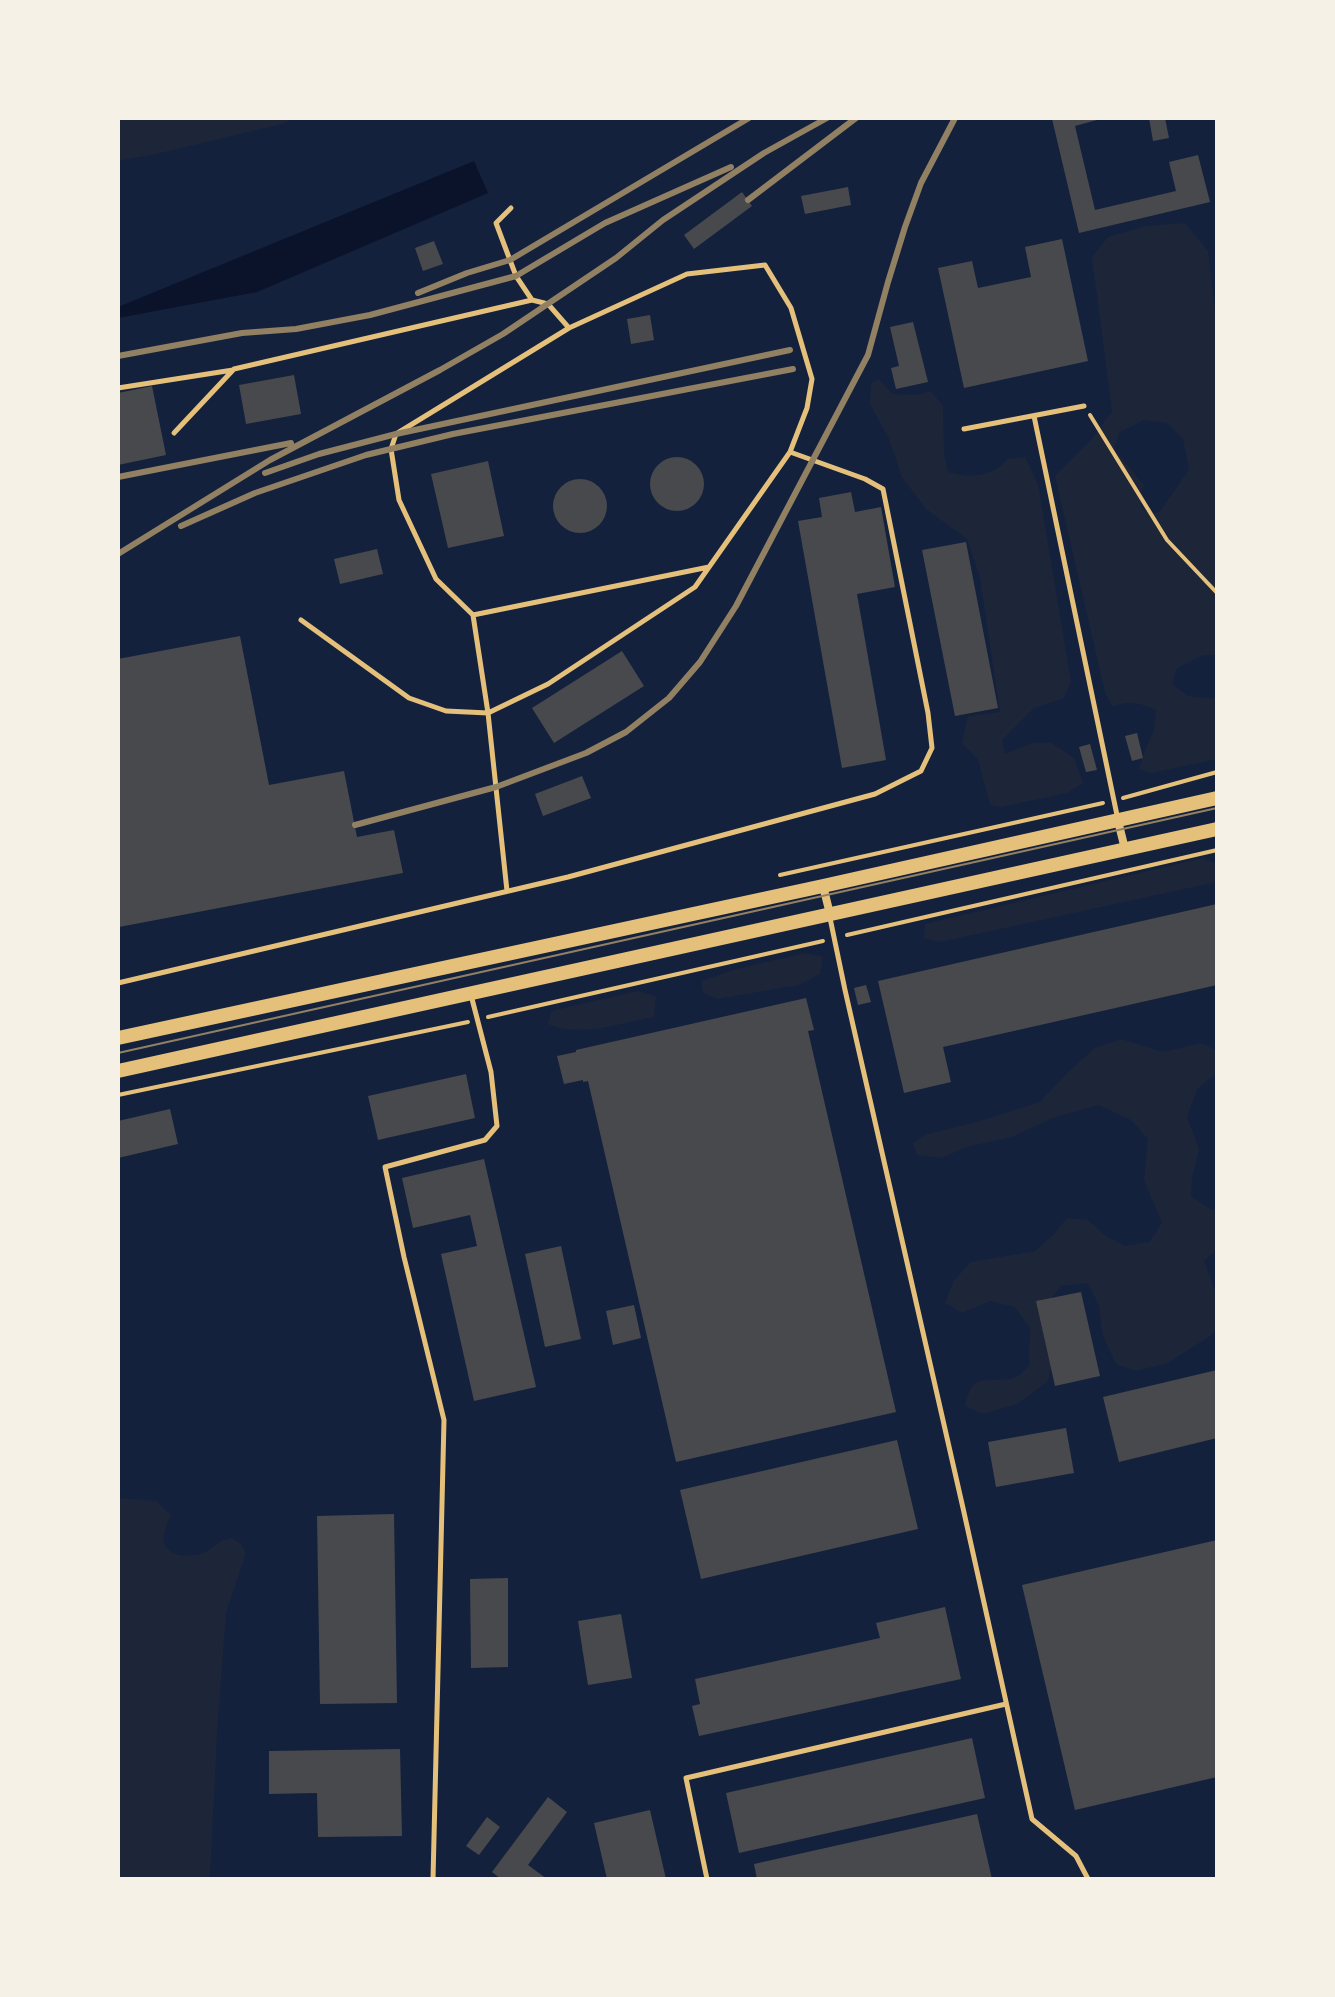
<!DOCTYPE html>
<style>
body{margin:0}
#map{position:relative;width:1335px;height:1997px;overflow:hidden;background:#14213d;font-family:"Sofia Sans Condensed",sans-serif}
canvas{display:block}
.frame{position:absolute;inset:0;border:120px solid #f6f1e7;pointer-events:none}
</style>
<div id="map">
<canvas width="1335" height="1997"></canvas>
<div class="frame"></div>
</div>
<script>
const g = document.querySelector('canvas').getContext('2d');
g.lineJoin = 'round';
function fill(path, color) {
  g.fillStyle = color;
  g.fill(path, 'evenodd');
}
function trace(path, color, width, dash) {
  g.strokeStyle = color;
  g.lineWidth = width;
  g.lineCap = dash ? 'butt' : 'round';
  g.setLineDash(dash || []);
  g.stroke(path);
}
fill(new Path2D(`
 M118,118H296L282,124L156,154L118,161Z
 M1185,223L1208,251L1217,329V655H1203L1177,668L1172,684L1188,696L1217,699V759L1151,773L1139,769L1145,750L1154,731L1156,710C1142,703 1126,700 1112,707L1105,692L1055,476L1091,440L1112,411L1092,257L1108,237L1146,226ZM1144,420L1167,423L1183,439L1189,470L1161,510L1151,515L1141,508L1140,493L1144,485L1114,449L1120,432Z
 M879,379L892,394L916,395L931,391L943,406L944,454L948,472C972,479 991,477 1008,459L1025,457L1038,484L1071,682L1064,698L1034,708L1002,740L1005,754L1032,743H1052L1074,758L1083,783L1067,793L1001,807L990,805L978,760L962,743L968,716L1000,712L980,578L967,539L926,509L902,477L889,439L870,404L871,383Z
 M1203,858L1217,864L1216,882L940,942L924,938L925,924Z
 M806,953L823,957L820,974L799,985L717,999L703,993L701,981L736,969Z
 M638,991L656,996L654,1017C620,1023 580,1038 548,1024L551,1011Z
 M1121,1039L1163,1052L1202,1043L1217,1051V1073L1197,1089L1187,1117L1199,1149L1192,1177L1191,1196L1212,1210L1217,1209V1249L1204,1261L1217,1296V1325L1213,1334L1168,1363L1136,1371L1116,1364L1103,1336L1099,1305L1088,1283L1061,1286L1050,1300L1055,1357L1047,1382L1017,1404L983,1414L965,1406C973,1368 987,1385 1014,1378C1020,1376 1025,1370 1029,1366L1030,1328L1015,1307L990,1301L962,1313L945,1303L954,1280L971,1262L1035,1251L1054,1234L1067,1218L1088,1220L1106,1236L1125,1246L1149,1242L1162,1223L1144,1180L1148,1139L1131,1120L1099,1105L1055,1117L1012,1137L966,1147L942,1158L917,1155L913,1143L928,1134L980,1121L1040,1102L1069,1071L1095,1048Z
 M118,1498L156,1501L171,1515C169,1521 165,1528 164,1534C160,1556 187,1559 203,1553C215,1548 217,1540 232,1538L241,1544L246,1553L226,1613L217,1733L210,1876L208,1879H118Z`), '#1d2539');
fill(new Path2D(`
 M474,161L488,193L257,292L118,318V307Z`), '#0b132b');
fill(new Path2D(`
 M1104,118L1075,126L1095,210L1176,191L1169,162L1198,155L1210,202L1079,233L1052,119Z
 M1149,118H1165L1169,138L1153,141Z
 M848,187L851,205L805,214L801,196Z
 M742,192L752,206L694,249L684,235Z
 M1062,239L1088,361L964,388L938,268L972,261L978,288L1031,277L1025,247Z
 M434,241L443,264L423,271L415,248Z
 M650,315L654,340L631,344L627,319Z
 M913,322L928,382L896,389L891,368L899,366L890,327Z
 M294,375L301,414L246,424L239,385Z
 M152,386L166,455L118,465V393Z
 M650 484a27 27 0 1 1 54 0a27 27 0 1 1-54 0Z
 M488,461L504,536L448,548L431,474Z
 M553 506a27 27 0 1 1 54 0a27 27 0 1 1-54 0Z
 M851,492L855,512L881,507L895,587L857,594L886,760L842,768L798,521L822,517L819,498Z
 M966,542L998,708L955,716L922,550Z
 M377,549L383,574L340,584L334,559Z
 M240,636L269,785L344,771L357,837L394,830L403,873L119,927L118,659Z
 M622,651L644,686L554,743L532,708Z
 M1137,733L1143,758L1132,761L1125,736Z
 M1090,744L1097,770L1086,772L1079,747Z
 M582,776L591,798L543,816L535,794Z
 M1217,904V985L943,1047L951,1082L904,1093L878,981Z
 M866,985L871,1002L858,1005L854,988Z
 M806,998L814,1030L808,1031L896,1412L676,1462L588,1081L583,1082V1080L564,1084L557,1056L576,1052V1050Z
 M466,1074L475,1118L378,1140L368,1096Z
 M170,1109L178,1144L118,1158V1121Z
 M484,1159L536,1387L474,1401L441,1254L477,1246L470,1215L413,1228L402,1178Z
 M561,1246L581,1339L545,1347L525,1254Z
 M1081,1292L1100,1376L1055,1386L1036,1301Z
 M634,1305L641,1338L613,1345L606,1311Z
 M1217,1370V1438L1119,1462L1103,1397Z
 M1066,1428L1074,1473L996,1487L988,1442Z
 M897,1440L918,1529L701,1579L680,1490Z
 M394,1514L397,1703L320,1704L317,1516Z
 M1217,1540V1777L1075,1810L1022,1585Z
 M508,1578V1667L471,1668L470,1579Z
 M945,1607L961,1679L699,1736L692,1706L700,1704L695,1679L880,1638L876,1623Z
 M621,1614L632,1678L588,1685L578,1621Z
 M972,1738L985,1798L739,1853L726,1793Z
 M400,1749L402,1836L318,1837L317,1793L269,1794V1751Z
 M548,1797L567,1812L528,1865L547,1879H501L492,1872Z
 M650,1810L666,1879H607L594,1823Z
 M977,1814L992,1879H757L754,1864Z
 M487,1817L500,1827L479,1855L466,1846Z`), '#48494c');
trace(new Path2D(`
 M1090,415L1167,540L1217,593
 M1123,798L1217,772
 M780,875L1103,803
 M847,935L1217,850
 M488,1017L823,941
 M118,1095L468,1022`), '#e5c07b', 4);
trace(new Path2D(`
 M511,208L496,223L516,276L532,300
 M118,388L233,370
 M1034,416L1118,820
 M964,429L1084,406
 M174,433L234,369L532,300L548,304L569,328
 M301,620L409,698L446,711L488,713L548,684L695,587L790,452L807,408L812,379L791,308L765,265L687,274L569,328L396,434L391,449L399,500L436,579L473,615
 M507,891L488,713L473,615L709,567
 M830,918L845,990L963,1508L1032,1819L1076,1856L1088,1879
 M118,983L568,877L875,794L921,771L932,748L928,713L883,489L865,479L790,452
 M433,1879L444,1420L404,1257L385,1167L485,1140L497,1126L491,1072L471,995
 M707,1879L686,1778L1006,1704`), '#e5c07b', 5);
trace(new Path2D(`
 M1118,821L1125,849
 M823,886L830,914`), '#e5c07b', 8);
trace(new Path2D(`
 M118,1038L823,886L1217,798
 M118,1071L1217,829`), '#e5c07b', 14);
trace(new Path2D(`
 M118,1053L1217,808`), '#918062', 2);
trace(new Path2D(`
 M748,200L856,118
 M418,293L467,273L510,260L749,118
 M118,356L242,333L296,329L370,315L516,276L605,223L731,167
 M265,473L319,454L396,434L790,350
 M118,477L291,443
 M181,526L255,493L366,455L453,434L793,369
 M118,554L270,460L440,370L503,334L616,258L663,220L764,153L827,118
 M355,825L496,787L586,753L626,732L669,698L700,662L736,606L868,355L888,282L905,227L921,183L955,118`), '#918062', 6);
</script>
